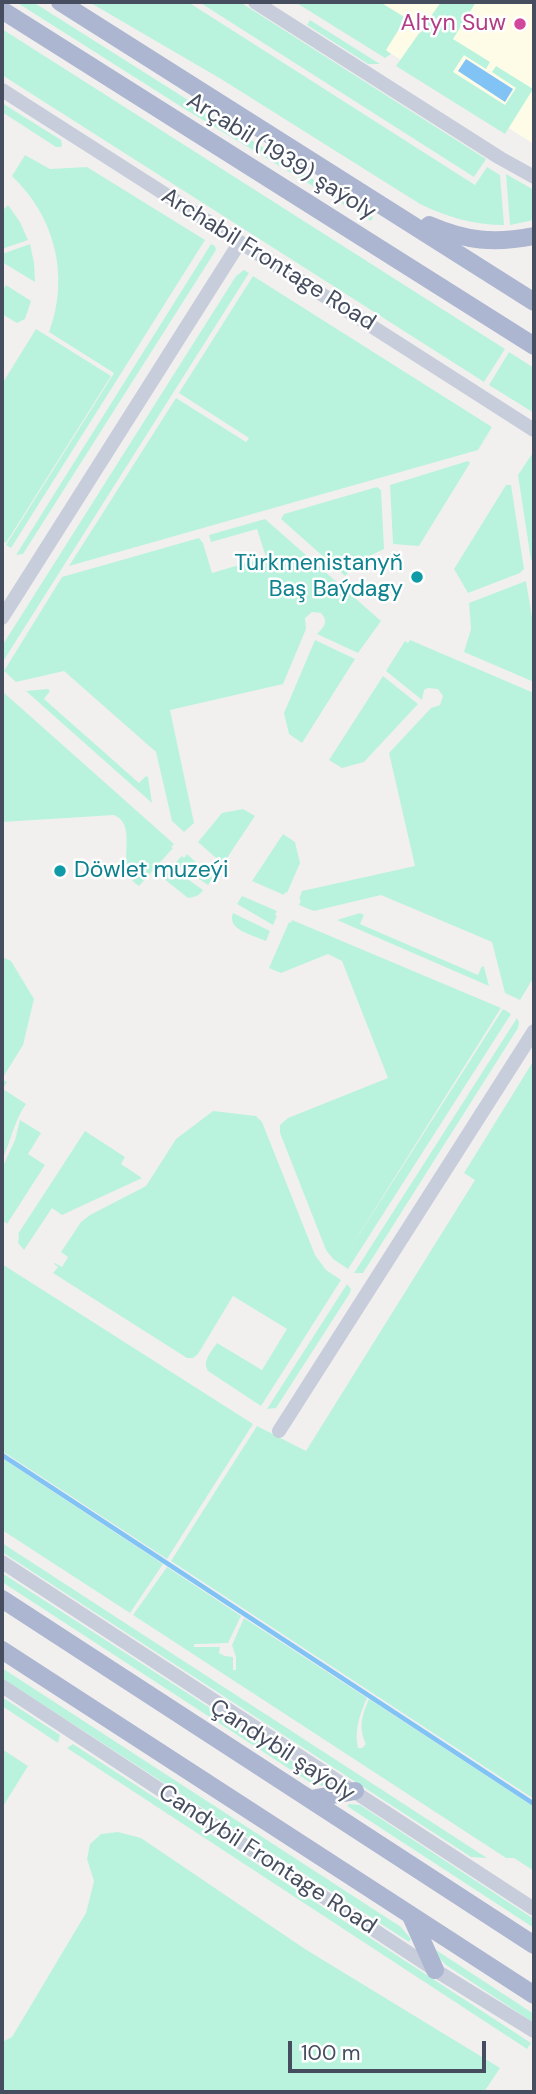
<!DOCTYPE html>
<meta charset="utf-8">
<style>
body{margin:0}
#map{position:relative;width:536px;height:2094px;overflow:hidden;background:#f2f0ef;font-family:"DM Sans",sans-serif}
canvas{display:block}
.frame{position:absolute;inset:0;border:4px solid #454d5f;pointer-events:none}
.scale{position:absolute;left:288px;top:2041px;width:198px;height:32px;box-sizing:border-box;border:4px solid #454d5f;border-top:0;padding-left:9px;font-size:21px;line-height:24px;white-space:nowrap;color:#454d5f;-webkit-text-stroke:5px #fff;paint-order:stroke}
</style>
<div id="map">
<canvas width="536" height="2094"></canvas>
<div class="frame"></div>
<div class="scale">100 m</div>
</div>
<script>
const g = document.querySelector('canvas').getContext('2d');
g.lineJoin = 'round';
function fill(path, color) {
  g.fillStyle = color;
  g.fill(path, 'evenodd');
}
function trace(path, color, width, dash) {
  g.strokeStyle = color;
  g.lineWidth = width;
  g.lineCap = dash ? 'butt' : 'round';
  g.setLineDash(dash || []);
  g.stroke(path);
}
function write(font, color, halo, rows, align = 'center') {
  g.font = font + ' "DM Sans",sans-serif';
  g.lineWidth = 5;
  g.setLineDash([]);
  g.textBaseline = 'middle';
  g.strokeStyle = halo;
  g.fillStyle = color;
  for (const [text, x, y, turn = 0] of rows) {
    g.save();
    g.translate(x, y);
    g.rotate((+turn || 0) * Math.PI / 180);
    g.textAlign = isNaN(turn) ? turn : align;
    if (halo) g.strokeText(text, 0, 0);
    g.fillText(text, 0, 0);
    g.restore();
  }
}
fill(new Path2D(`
 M309,2H534V144L409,65Z`), '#fefce7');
fill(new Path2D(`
 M16,2H33L373,217L371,221L188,111Z
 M89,2H188L475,185L487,167L500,175L504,225C473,225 447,217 420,204L221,79Z
 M199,2H240L486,159L474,177Z
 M295,2H380L406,18L386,50L391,54L385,58Z
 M441,2H476L453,39L490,62L486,69L464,55L453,72L505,105L516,88L492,72L496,66L533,89L505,134L396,66Z
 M310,20L380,64H368L307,25Z
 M2,29L505,349L484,382L2,75Z
 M2,103L61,140L62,145L61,147H56L2,112Z
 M25,155L50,169L87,167L205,240L11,548L6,545L114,373L49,332C70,276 55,217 12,176Z
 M506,174L534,190V220L510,225Z
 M8,205L20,222L28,240L2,249V211Z
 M30,244L34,263L35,282L2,262V254Z
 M211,244L215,246L216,250L23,554L16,555Z
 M244,270L249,273L2,663V646L236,276Z
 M253,276L492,427L478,450L69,566L176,398L246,442L249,438L179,393Z
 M6,285L31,301L25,319L17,323L2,314V292Z
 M36,329L111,376L6,543L2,541V384Z
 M509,352L534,368V413L489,385Z
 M532,454L534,455V562L531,560L518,475Z
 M468,461L470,463L419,546L393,544L390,485Z
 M506,485H511L524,569L520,573L468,593L454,569Z
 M377,487L381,490L384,549L359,561L345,576L281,519L284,514Z
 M265,519L381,621L358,653L317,634C324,627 329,622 321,613L312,612L305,618L306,629L283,684L170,710L194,823L184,832L172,821L156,752L64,671L16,682L4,671L62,577L199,538L203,543L212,573L266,557L257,529L211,542L209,535Z
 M526,581L534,629V682L464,652L471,629L469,603Z
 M315,640L355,659L302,743L289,734L284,713Z
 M410,640L534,693V977L520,1000L505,993L492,942L381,895L314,911L299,905L301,900L299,899L302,891L415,866L389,753L431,708L440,705L443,696L438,689L428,688L424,690L422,700L386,671L405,641L408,643Z
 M383,676L418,704L364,762L342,768L329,760Z
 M48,689L50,691L44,699L139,783L146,776L148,777L152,803L26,691Z
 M2,691L174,844L171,847L173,848L139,886C112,869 141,827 114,815L2,822Z
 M243,809L255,816L223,864L198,842L222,813Z
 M283,834L295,842L300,863L287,893L285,892L284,895L252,881Z
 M187,854L213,878L208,885L175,863L182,856L184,858Z
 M172,868L203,890C199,896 195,897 188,898L163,878Z
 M242,896L277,911L275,915L277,916L273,925L237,904Z
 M233,913L270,931L266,941C253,935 226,930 233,913Z
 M360,913L364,915L360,924L478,975L482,966L484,967L489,986L337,920Z
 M292,920L501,1008L346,1255L503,1009L511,1014L348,1269L333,1259L326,1250L280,1133V1125L288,1118L388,1078L342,961L328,954L281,973L269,968L289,922L291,923Z
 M2,957L11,961L34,999L23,1045L2,1079L7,1082L3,1089L26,1104C14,1121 11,1141 2,1160Z
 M517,1018L519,1022L518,1028L363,1273H354Z
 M534,1060V1799L171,1561L257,1426L306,1451L475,1180L464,1173Z
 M213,1111L256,1116L262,1122L315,1255L326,1270L341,1280L261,1406L208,1371C202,1361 211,1352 217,1343L262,1370L287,1329L233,1296L198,1354L193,1358H187L53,1273L58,1267L54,1264L55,1263L62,1267L68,1257L61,1252L81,1222L90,1215L146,1186L176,1139Z
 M20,1120L41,1133L28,1154L45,1165L7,1224L2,1220V1168L15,1140Z
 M85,1131L125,1157L121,1164L142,1178L62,1215L52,1208L24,1250L18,1243L19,1235L18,1234Z
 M2,1264L253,1424L167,1559L2,1451Z
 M347,1284L351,1289L350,1293L276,1408L267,1409Z
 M2,1458L163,1564L130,1613L2,1530Z
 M2,1543L487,1858L471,1857L2,1552Z
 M167,1567L241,1616L228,1643L198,1644H194V1647H220L219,1653L225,1656L233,1657V1670H236V1657L232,1645L244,1618L367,1698C360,1713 354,1731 358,1748H362L366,1744C358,1727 362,1716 369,1699L534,1807V1871L514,1858H506L133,1615Z
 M2,1573L326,1783L323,1786L311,1783L2,1582Z
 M2,1668L401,1927L411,1939L409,1942L2,1678Z
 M2,1697L60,1735L58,1743L2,1706Z
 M73,1744L531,2043L527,2049L67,1748Z
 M2,1749L28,1766L2,1808Z
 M349,1804L360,1805L534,1919V1928L347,1806Z
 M118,1832L141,1838L305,1949L500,2068L484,2092H2V2042L12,2037L86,1913L94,1881L87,1859L90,1844L101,1834Z
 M436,1950L534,2014V2023L446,1965L439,1958Z`), '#baf3dd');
fill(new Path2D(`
 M466,59L513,89L505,102L458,71Z`), '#82c3f5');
trace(new Path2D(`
 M2,1455L534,1804`), '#82c3f5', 4.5);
trace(new Path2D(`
 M255,2L500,158L534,177
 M2,90L534,430
 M2,618L240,242
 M279,1431L534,1031
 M2,1562L534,1909
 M2,1686L435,1970L534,2031`), '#c7cddb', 14);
trace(new Path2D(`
 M60,2L534,302
 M2,10L534,346
 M429,225C466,241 494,244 534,236
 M2,1599L534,1945
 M2,1650L534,1995
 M311,1799L355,1791
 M411,1916L435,1970`), '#acb6d1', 18);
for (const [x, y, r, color] of [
 [520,24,7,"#d1479c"],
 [417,577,7,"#0f9aa8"],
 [60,871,7,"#0f9aa8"]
]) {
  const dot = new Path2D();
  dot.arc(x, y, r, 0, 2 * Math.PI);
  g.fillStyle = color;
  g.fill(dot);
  trace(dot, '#fff', 2.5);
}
write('23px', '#b23c85', '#fff', [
 ["Altyn Suw",506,24]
], 'right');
write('23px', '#454d5f', '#fff', [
 ["Arçabil (1939) şaýoly",281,157,32],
 ["Archabil Frontage Road",268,260,32],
 ["Çandybil şaýoly",282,1751,33],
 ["Candybil Frontage Road",267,1860,33]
]);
write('23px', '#0d838f', '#fff', [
 ["Türkmenistanyň",403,564],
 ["Baş Baýdagy",403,590],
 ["Döwlet muzeýi",74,871,"left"]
], 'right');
</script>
